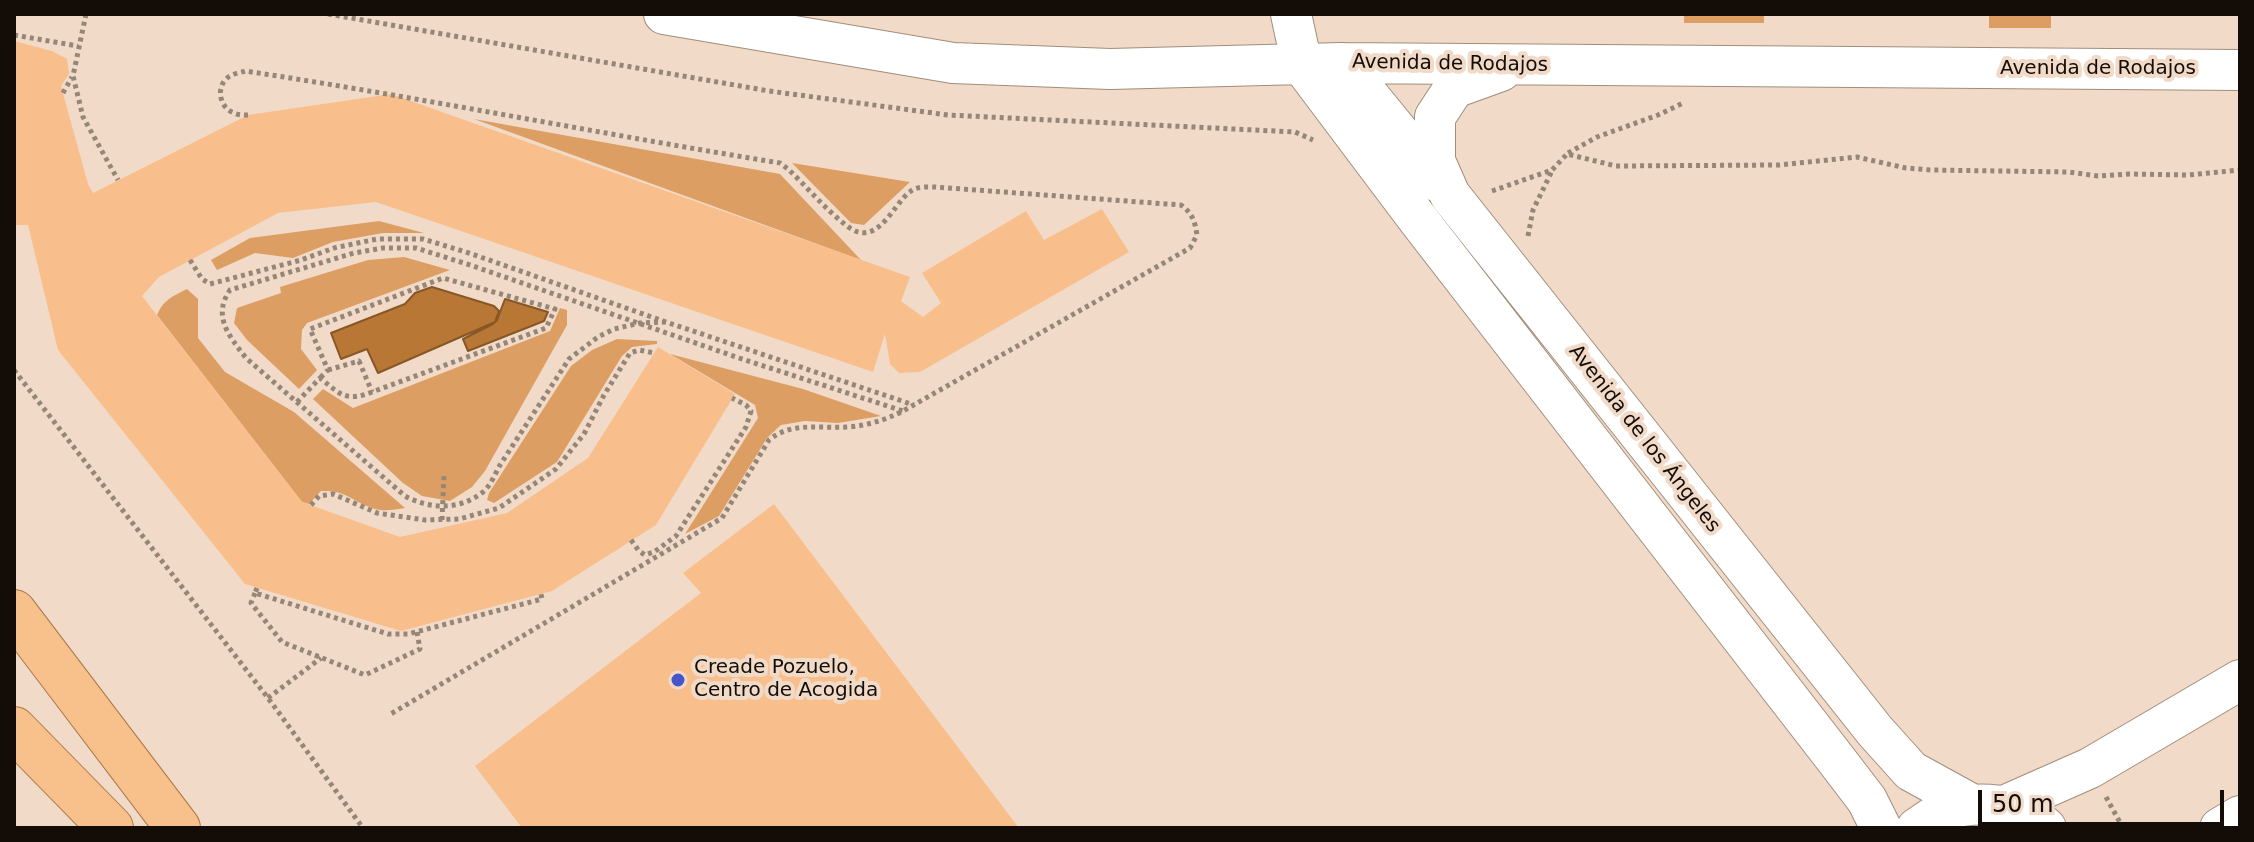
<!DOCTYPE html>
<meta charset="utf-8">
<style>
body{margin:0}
#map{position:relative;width:2254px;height:842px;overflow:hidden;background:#f1dbc8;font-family:"DejaVu Sans",sans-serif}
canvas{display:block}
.frame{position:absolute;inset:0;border:16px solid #140d07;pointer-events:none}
.scale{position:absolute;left:1978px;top:790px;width:246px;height:36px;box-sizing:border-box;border:4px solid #140d07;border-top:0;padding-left:10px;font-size:24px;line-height:28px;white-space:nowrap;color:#140d07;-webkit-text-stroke:6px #f1dbc8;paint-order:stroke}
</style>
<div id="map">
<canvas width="2254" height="842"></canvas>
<div class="frame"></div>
<div class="scale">50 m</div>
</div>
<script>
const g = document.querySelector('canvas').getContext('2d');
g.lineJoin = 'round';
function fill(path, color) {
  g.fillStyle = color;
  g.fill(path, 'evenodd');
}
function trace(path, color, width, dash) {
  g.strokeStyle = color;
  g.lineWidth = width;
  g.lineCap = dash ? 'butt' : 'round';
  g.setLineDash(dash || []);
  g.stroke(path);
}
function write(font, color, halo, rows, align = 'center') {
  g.font = font + ' "DejaVu Sans",sans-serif';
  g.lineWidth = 8;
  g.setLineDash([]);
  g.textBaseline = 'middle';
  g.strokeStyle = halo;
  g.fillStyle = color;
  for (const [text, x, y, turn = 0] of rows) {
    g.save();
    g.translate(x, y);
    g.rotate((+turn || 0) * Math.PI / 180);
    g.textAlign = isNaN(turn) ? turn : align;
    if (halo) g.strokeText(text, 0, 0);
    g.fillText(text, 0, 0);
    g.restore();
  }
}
fill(new Path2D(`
 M1684,14H1764V23H1684Z
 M1989,14H2051V28H1989Z
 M474,119L780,174L861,260Z
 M792,163L910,182L864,225L851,223Z
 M379,221L424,233H383L333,242L293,258L255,253L217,270L211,260L250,238Z
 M404,257L450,270L307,323L302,330L301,349L317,370L299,389L247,340L234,323L237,308L281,293L280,287L368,260Z
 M187,289L198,299V338L225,372L294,412L405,508C394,510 382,512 372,508C350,500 346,490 321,491L309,504L302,502L157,315C163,300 173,296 187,289Z
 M560,308L567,310V325L485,471L472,487L450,501L422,496L403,483L313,399L323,389L353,408L550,331Z
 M617,339L657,341V344L632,347L622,356L557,462L494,503L487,500L489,493L571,366L592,350Z
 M670,354L803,389L881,416L838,423L805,421L781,425L767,438L719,516L685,534L758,418L755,405Z`), '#dd9e64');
const water = new Path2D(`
 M432,287L494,306L499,311L495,322L378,373L367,349L341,359L331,333L405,304L415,293Z
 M505,299L548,312L544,321L468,351L463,339L493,324L497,320Z`);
fill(water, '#b97735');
trace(water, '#885727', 2);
fill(new Path2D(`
 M14,41L52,51L67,59L69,74L61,86L88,184L93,193L248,115L391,94L910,277L901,301L923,317L941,303L922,273L1026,211L1044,240L1102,209L1129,252L920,372L899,373L890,364L885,334L873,372L376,202L278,213L159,277L142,296L302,502L400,537L507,513L588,458L658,347L735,394L656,525L552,591L401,631L245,584L58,350L28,225H14Z
 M774,504L1019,828H522L475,766L701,593L683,573Z`), '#f8bf8d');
const minor = new Path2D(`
 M664,14L953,63L1110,69L1342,63L2240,70
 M1291,14L1302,65L1417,218L1838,762L1867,800L1881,828
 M1342,63L1440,183
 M1501,71L1454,88L1435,117V161L1450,195L1875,731L1911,771L1971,804
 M2004,806L2090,768L2240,680
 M1917,828C1926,822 1935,815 1944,811C1978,799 2018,803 2046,828
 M2220,828L2240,816`);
const trunk = new Path2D(`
 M14,612L178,828
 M14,729L111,828`);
trace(minor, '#a18d7b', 42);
trace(trunk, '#a8774a', 46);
trace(new Path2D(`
 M86,14L73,76L83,117L118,180
 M328,14L769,91L948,115L1295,132L1313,140
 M14,35L78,46
 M63,93L72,77
 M248,115C243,115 238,115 234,113C220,108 216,89 226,79C231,74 239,73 245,71C424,98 601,134 780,163L788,169C807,187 826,210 847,226C878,250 893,203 911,191C917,186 928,187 935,187L1181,205C1192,213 1195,221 1197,235L1190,248L903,411C885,420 869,425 849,427C821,429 792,421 769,440L722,518L389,715
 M1568,153L1597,137L1658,115L1683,103
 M1492,191L1552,170L1567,154L1616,166L1779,165L1857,157L1906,168L1931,170L2069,172L2098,176L2129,174L2188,175L2240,170
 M1528,236L1533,210L1552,171
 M190,260L202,279L210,284L301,260L334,248L377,239H423L469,253L666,322L914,405
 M666,322L640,323L614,329L598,337L569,359L500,465C495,474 491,485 483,492C459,511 429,509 405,496L246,358C229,336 212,316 230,290L354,253L383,248H416L470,265L739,358L903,411
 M14,370L268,698L363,828
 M328,370L359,361L372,392
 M297,402L320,378C341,395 346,402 372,392L546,328L555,309L443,278L310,329L328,370L320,378
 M311,505L319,496L333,494L377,513L425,520L459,519L499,508L556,469L584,434L604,395L630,353L639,350L654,353
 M442,520L444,475
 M631,540L639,551L645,555L654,552L676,536L746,427L751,411L746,405L732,398
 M257,588L255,593L388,634H408L542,599L541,594
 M255,593L251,603L282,642L365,675L420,649L417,632
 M268,698L321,658
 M2106,797L2123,828`), '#958678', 5, [4, 4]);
trace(minor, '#fff', 40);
trace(trunk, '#f8c08b', 44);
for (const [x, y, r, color] of [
 [678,680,8,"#4655c9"]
]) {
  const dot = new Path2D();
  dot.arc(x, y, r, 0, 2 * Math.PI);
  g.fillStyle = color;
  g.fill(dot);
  trace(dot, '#f1dbc8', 3);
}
write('20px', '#140d07', '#f1dbc8', [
 ["Avenida de Rodajos",1450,64,1],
 ["Avenida de Rodajos",2098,69],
 ["Avenida de los Ángeles",1644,439,52]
]);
write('20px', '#140d07', '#f1dbc8', [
 ["Creade Pozuelo,",694,668],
 ["Centro de Acogida",694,691]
], 'left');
</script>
